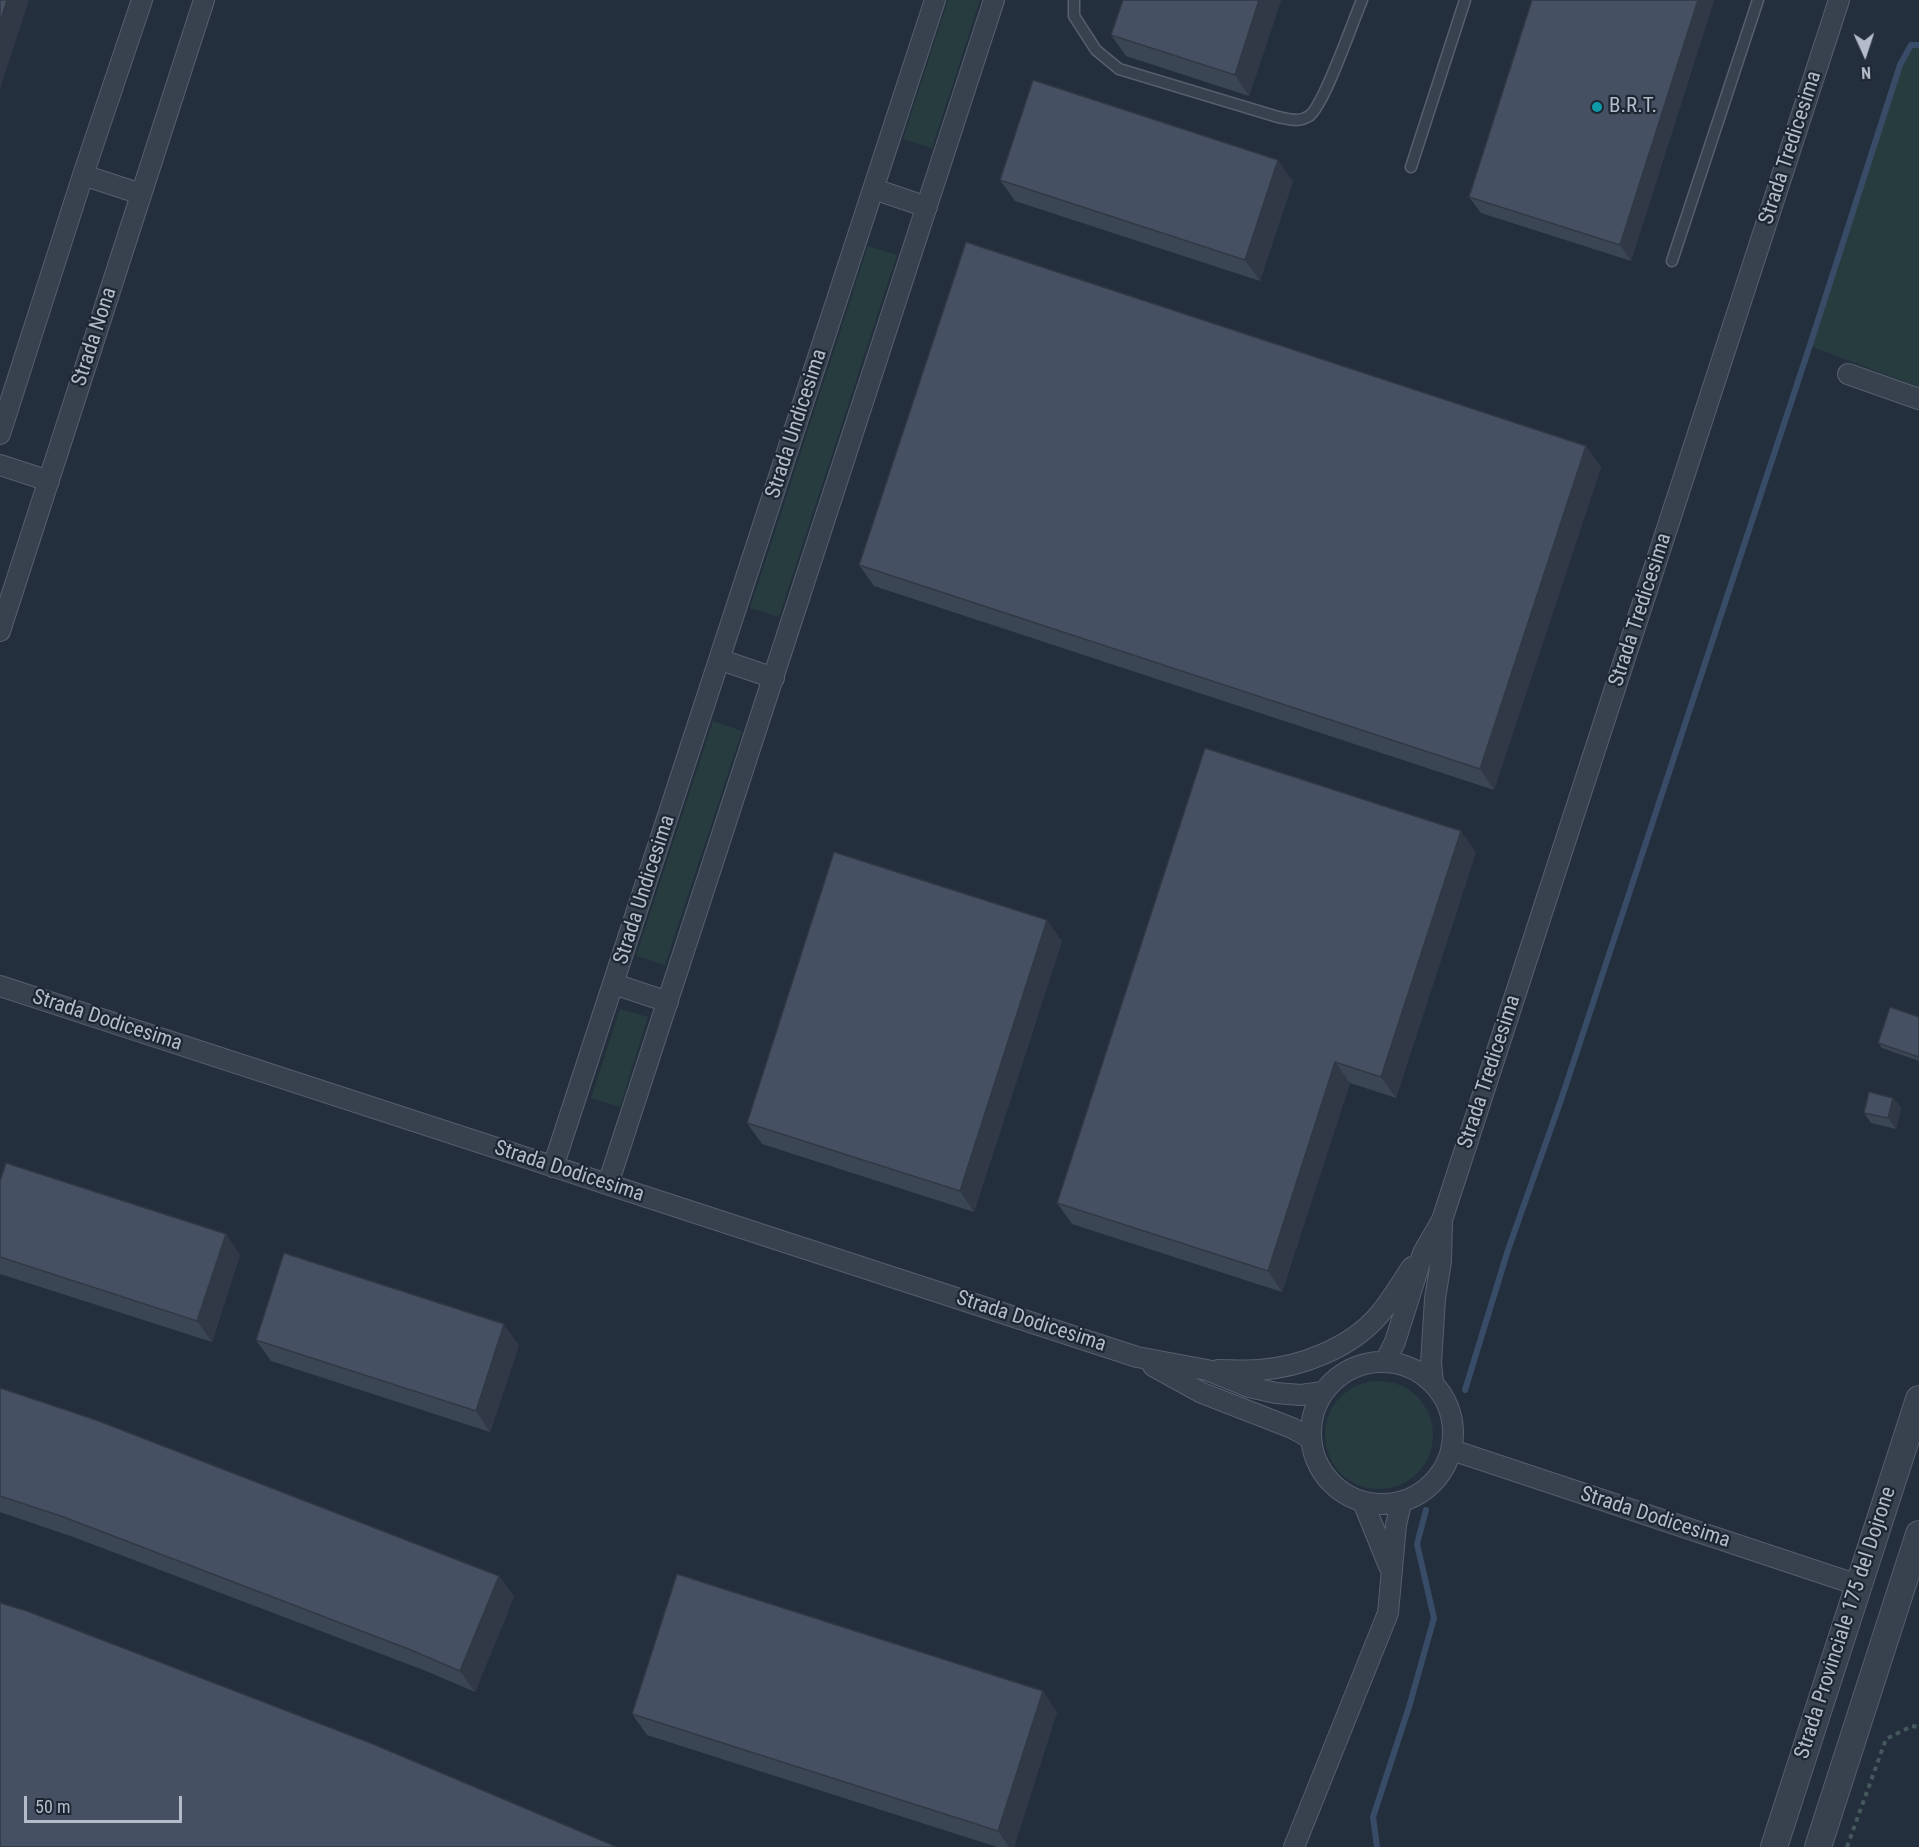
<!DOCTYPE html>
<style>
body{margin:0}
#map{position:relative;width:1919px;height:1847px;overflow:hidden;background:#242f3e;font-family:"Roboto Condensed",sans-serif}
canvas{display:block}
.north{position:absolute;left:1835px;top:24px;width:60px;height:60px;-webkit-text-stroke:4px #1d2633;paint-order:stroke;rotate:177deg;font-size:16px;font-weight:700;line-height:24px;text-align:center;color:#b4bcc9}
.north::after{content:'';display:block;margin:auto;width:21px;height:27px;background:#b4bcc9;clip-path:polygon(50% 0,100% 100%,50% 72%,0 100%)}
.scale{position:absolute;left:24px;top:1796px;width:158px;height:27px;box-sizing:border-box;border:3px solid #b4bcc9;border-top:0;padding-left:8px;font-size:18px;line-height:21px;white-space:nowrap;color:#b4bcc9;-webkit-text-stroke:4px #1d2633;paint-order:stroke}
</style>
<div id="map">
<canvas width="1919" height="1847"></canvas>
<div class="north">N</div>
<div class="scale">50 m</div>
</div>
<script>
const g = document.querySelector('canvas').getContext('2d');
g.lineJoin = 'round';
function fill(path, color) {
  g.fillStyle = color;
  g.fill(path, 'evenodd');
}
function trace(path, color, width, dash) {
  g.strokeStyle = color;
  g.lineWidth = width;
  g.lineCap = dash ? 'butt' : 'round';
  g.setLineDash(dash || []);
  g.stroke(path);
}
function write(font, color, halo, rows, align = 'center') {
  g.font = font + ' "Roboto Condensed",sans-serif';
  g.lineWidth = 4.5;
  g.setLineDash([]);
  g.textBaseline = 'middle';
  g.strokeStyle = halo;
  g.fillStyle = color;
  for (const [text, x, y, turn = 0] of rows) {
    g.save();
    g.translate(x, y);
    g.rotate((+turn || 0) * Math.PI / 180);
    g.textAlign = isNaN(turn) ? turn : align;
    if (halo) g.strokeText(text, 0, 0);
    g.fillText(text, 0, 0);
    g.restore();
  }
}
fill(new Path2D(`
 M948,0H980L932,148L903,139Z
 M1919,43V387L1810,346L1900,65L1911,45Z
 M868,246L897,255L779,617L750,608Z
 M713,721L742,731L665,965L636,956Z
 M620,1009L648,1017L620,1107L591,1098Z
 M1325 1435a54 54 0 1 1 108 0a54 54 0 1 1-108 0Z`), '#263c3f');
trace(new Path2D(`
 M1465,1390L1508,1250L1561,1100L1810,345L1900,65L1911,45H1919
 M1377,1847L1373,1817L1409,1707L1434,1618L1417,1544L1426,1510`), '#394c67', 6);
const service = new Path2D(`
 M1074,0V16L1096,50L1119,69L1278,117C1289,119 1299,123 1309,116C1324,106 1353,21 1362,0
 M1411,167L1465,0
 M1672,261L1758,0`);
const minor = new Path2D(`
 M83,175L141,194
 M874,189L927,207
 M1848,374L1919,399
 M0,434L83,175L142,0
 M0,465L49,481
 M0,631L204,0
 M721,660L774,678
 M614,984L668,1002
 M0,986L1137,1357L1207,1370L1249,1387L1276,1393L1301,1395L1323,1392
 M553,1167L935,0
 M608,1184L994,0
 M1311 1433a71 71 0 1 1 142 0a71 71 0 1 1-142 0Z
 M1385,1362L1395,1342L1423,1253L1442,1220L1839,0
 M1153,1366L1202,1393L1292,1428L1310,1438
 M1218,1370C1231,1370 1245,1371 1259,1370C1301,1367 1350,1348 1378,1316C1391,1301 1401,1283 1412,1267
 M1433,1382L1431,1363L1435,1299L1441,1261L1442,1223
 M1452,1450L1858,1585
 M1363,1502L1389,1566
 M1294,1847L1388,1613L1396,1525L1401,1503`);
const tertiary = new Path2D(`
 M1774,1847L1919,1399
 M1818,1847L1919,1534`);
trace(service, '#565f6c', 13);
trace(minor, '#565f6c', 22);
trace(tertiary, '#565f6c', 28);
trace(new Path2D(`
 M1847,1847L1886,1739L1912,1726L1919,1727`), '#44595c', 4, [4.5, 4.5]);
trace(service, '#38414e', 10);
trace(minor, '#38414e', 20);
trace(tertiary, '#38414e', 26);
fill(new Path2D(`
 M1123,0H1281L1249,96L1126,56L1111,35Z
 M1532,0H1714L1631,261L1481,213L1469,197Z
 M1000,180L1293,181L1260,281L1015,201Z
 M1586,446L1601,467L1494,790L874,586L859,565Z
 M1476,852L1396,1098L1350,1083L1282,1292L1072,1224L1057,1203Z
 M1062,941L974,1212L762,1144L747,1123Z
 M1919,1017V1061L1882,1048L1878,1043Z
 M1893,1098L1901,1108L1896,1129L1871,1123L1864,1113Z
 M0,1181L240,1255L212,1342L0,1274Z
 M256,1340L519,1345L490,1432L271,1361Z
 M0,1388L499,1576L514,1597L475,1692L426,1671L76,1538L0,1512Z
 M1057,1712L1014,1847H997L647,1735L632,1714Z`), '#3b4654');
fill(new Path2D(`
 M7,0H29L0,89V23Z
 M1259,0H1281L1249,96L1235,75Z
 M1698,0H1714L1631,261L1620,245Z
 M1278,160L1293,181L1260,281L1245,260Z
 M1586,446L1601,467L1494,790L1480,769Z
 M1461,831L1476,852L1396,1098L1381,1077Z
 M1047,920L1062,941L974,1212L960,1191Z
 M1335,1062L1350,1083L1282,1292L1268,1271Z
 M1893,1098L1901,1108L1896,1129L1888,1118Z
 M226,1234L240,1255L212,1342L197,1321Z
 M504,1324L519,1345L490,1432L476,1411Z
 M499,1576L514,1597L475,1692L460,1671Z
 M1043,1691L1057,1712L1014,1847H1009L998,1831Z`), '#303945');
const building = new Path2D(`
 M0,0H7L0,23Z
 M1123,0H1259L1235,75L1111,35Z
 M1532,0H1698L1620,245L1469,197Z
 M1033,80L1278,160L1245,260L1000,180Z
 M966,242L1586,446L1480,769L859,565Z
 M1205,748L1461,831L1381,1077L1335,1062L1268,1271L1057,1203Z
 M834,852L1047,920L960,1191L747,1123Z
 M1890,1007L1919,1017V1057L1878,1043Z
 M1869,1092L1893,1098L1888,1118L1864,1113Z
 M6,1163L226,1234L197,1321L0,1257V1181Z
 M284,1253L504,1324L476,1411L256,1340Z
 M0,1388L96,1420L499,1576L460,1671L411,1650L61,1516L0,1496Z
 M677,1574L1043,1691L998,1831L632,1714Z
 M0,1603L27,1611L373,1744L617,1847H0Z`);
fill(building, '#455162');
trace(building, '#303945', 1.5);
for (const [x, y, r, color] of [
 [1597,107,6,"#0f9aa8"]
]) {
  const dot = new Path2D();
  dot.arc(x, y, r, 0, 2 * Math.PI);
  g.fillStyle = color;
  g.fill(dot);
  trace(dot, '#1d2633', 2);
}
write('21px', '#b4bcc9', '#1d2633', [
 ["B.R.T.",1609,107]
], 'left');
write('21px', '#b4bcc9', '#1d2633', [
 ["Strada Tredicesima",1791,148,-72],
 ["Strada Nona",95,337,-72],
 ["Strada Undicesima",797,424,-72],
 ["Strada Tredicesima",1641,610,-72],
 ["Strada Undicesima",645,890,-72],
 ["Strada Dodicesima",107,1021,18],
 ["Strada Tredicesima",1490,1072,-72],
 ["Strada Dodicesima",569,1172,18],
 ["Strada Dodicesima",1031,1322,18],
 ["Strada Dodicesima",1655,1518,18],
 ["Strada Provinciale 175 del Dojrone",1846,1623,-72]
]);
</script>
